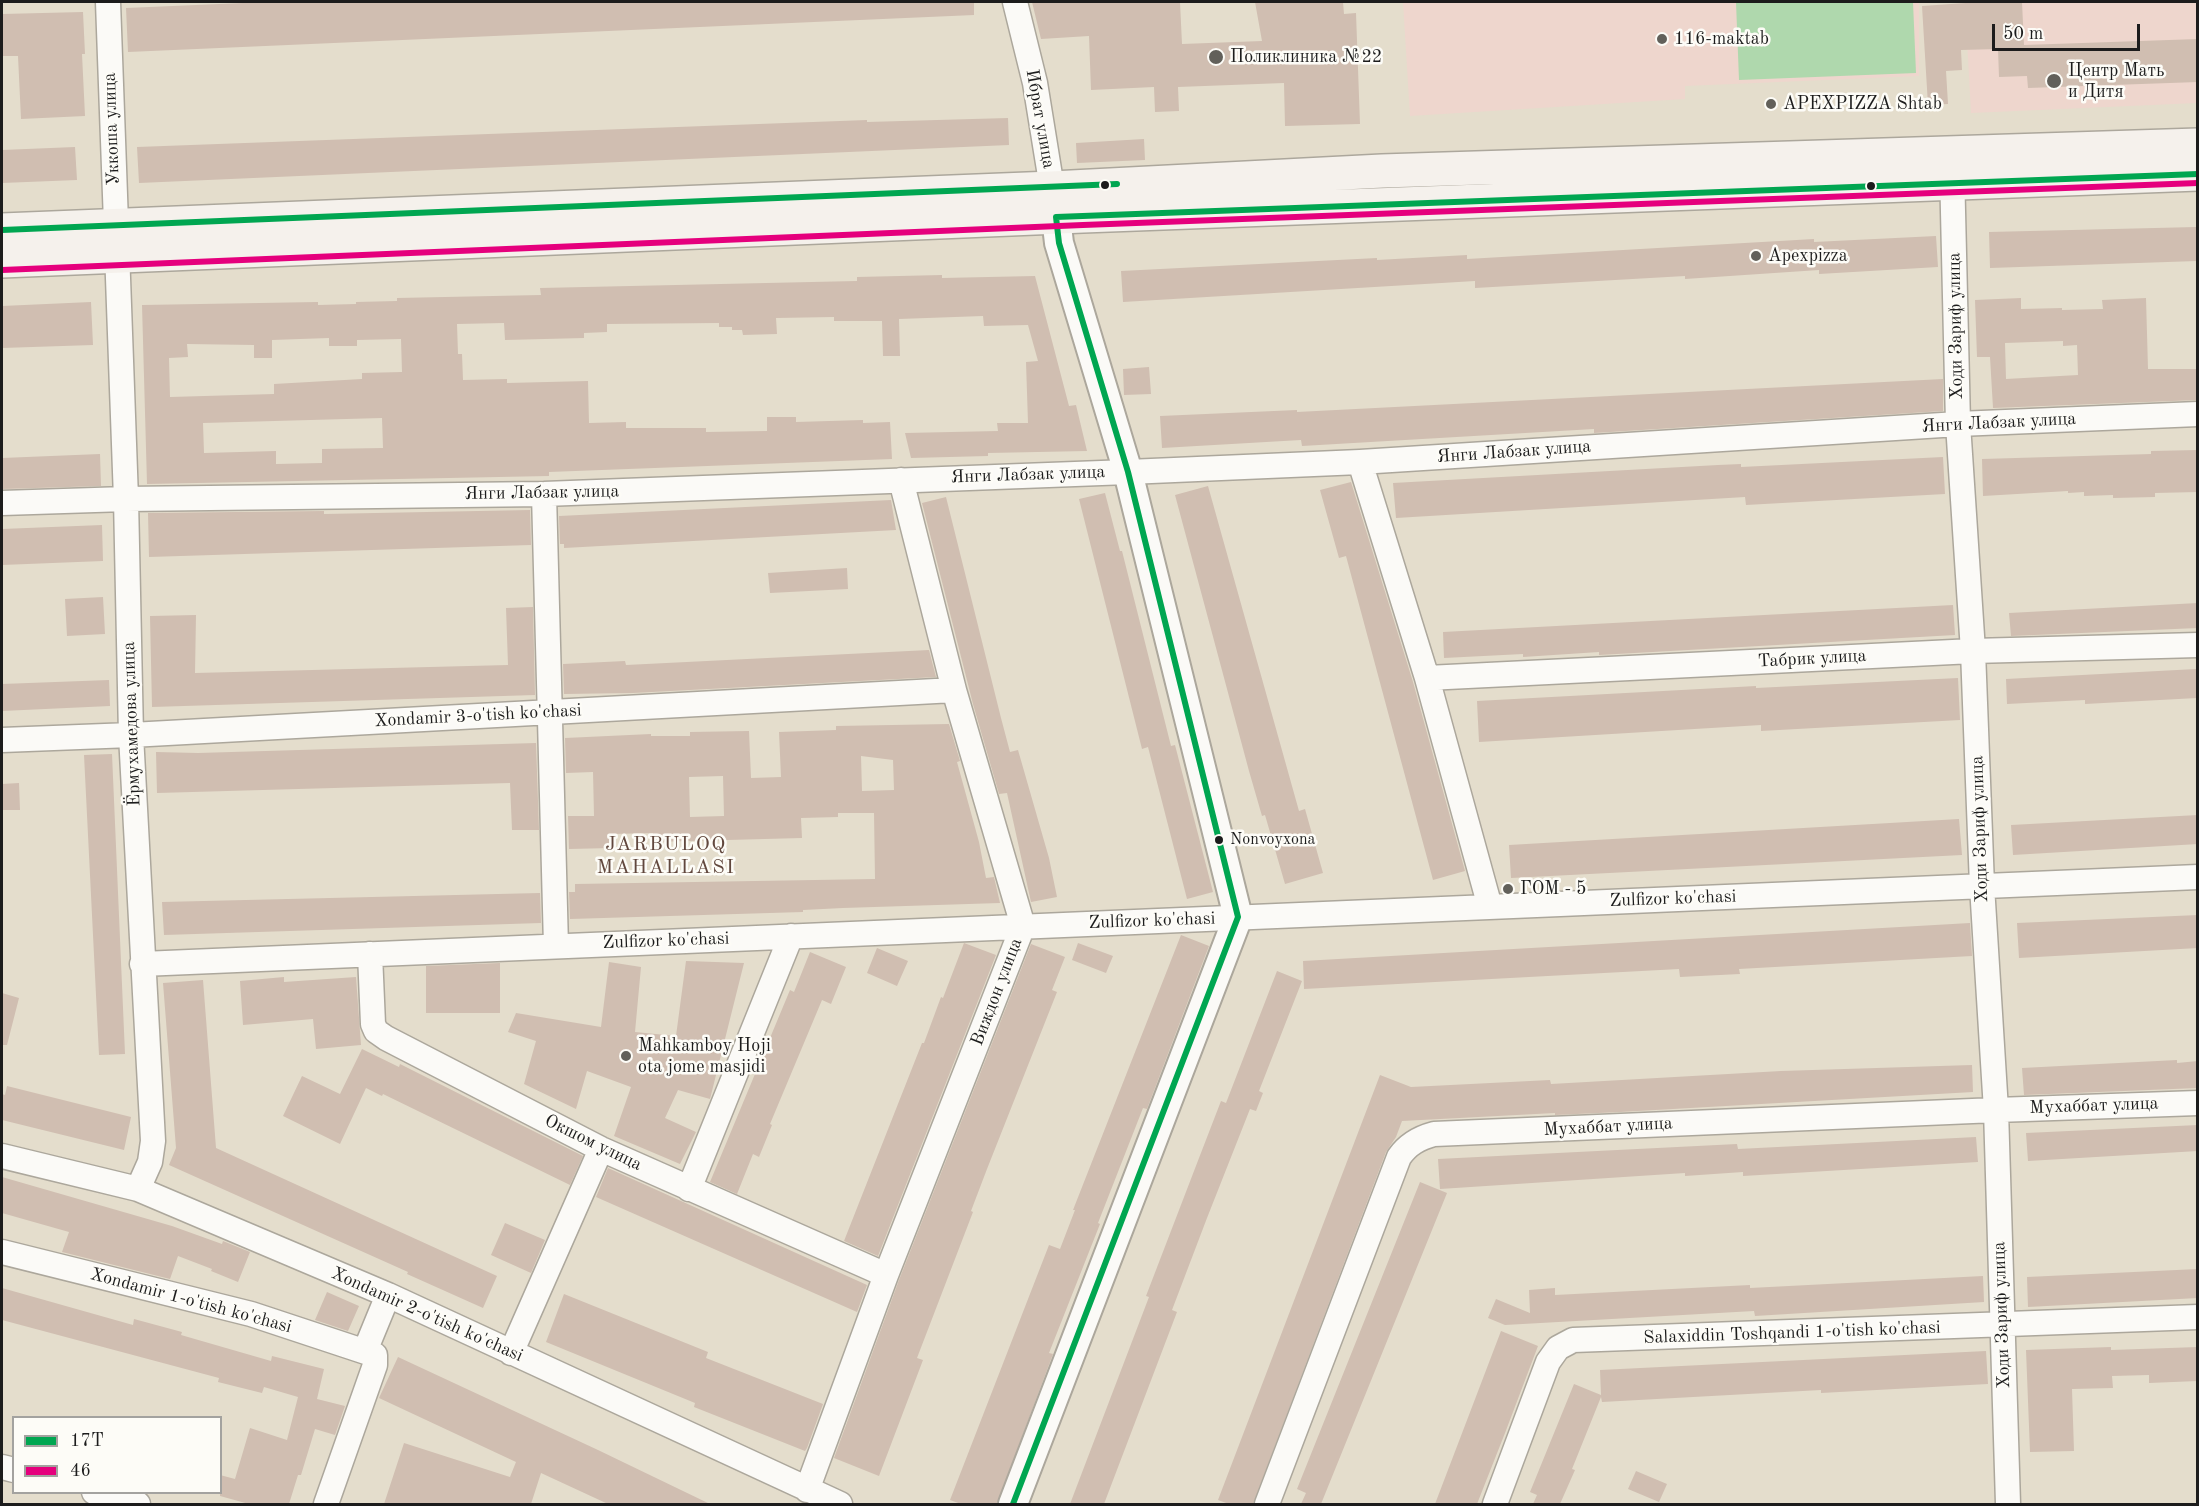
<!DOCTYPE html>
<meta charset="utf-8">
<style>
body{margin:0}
#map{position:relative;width:2199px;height:1506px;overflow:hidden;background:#e4ddcc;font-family:"Old Standard TT",serif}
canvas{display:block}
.frame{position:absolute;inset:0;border:3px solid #1c1c1c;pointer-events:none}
.legend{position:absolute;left:12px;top:1416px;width:210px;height:78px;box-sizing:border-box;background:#fdfcf7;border:2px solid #a3a29f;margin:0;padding:8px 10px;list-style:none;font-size:18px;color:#1c1c1c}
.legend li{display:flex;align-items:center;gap:12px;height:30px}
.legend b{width:30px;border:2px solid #a3a29f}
.scale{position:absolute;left:1992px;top:24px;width:148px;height:27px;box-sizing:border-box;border:3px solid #1c1c1c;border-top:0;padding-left:8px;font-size:18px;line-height:21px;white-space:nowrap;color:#1c1c1c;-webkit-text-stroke:4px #fdfcf7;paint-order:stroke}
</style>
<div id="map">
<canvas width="2199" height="1506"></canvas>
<div class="frame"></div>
<ul class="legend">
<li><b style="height:8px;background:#00a651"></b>17T</li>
<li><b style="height:8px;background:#e5007d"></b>46</li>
</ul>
<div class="scale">50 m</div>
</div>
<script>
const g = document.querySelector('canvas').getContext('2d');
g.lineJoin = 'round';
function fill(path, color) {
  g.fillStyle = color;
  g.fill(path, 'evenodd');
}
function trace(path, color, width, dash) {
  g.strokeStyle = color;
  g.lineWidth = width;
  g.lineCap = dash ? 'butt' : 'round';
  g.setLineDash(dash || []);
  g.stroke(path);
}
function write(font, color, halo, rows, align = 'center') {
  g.font = font + ' "Old Standard TT",serif';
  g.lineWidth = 5;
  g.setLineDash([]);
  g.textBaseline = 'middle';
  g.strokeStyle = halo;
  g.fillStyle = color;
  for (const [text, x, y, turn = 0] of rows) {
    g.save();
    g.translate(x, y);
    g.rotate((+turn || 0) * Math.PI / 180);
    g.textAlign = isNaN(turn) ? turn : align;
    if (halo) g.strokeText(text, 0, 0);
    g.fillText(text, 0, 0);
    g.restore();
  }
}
fill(new Path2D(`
 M1403,2H1919V76L1685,86V99L1410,116Z
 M1965,2H2197V103L1971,113Z`), '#eed6cd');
fill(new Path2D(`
 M1736,2H1913L1916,73L1739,80Z`), '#afd8ad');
fill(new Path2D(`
 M266,2H974V15L128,52L126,8Z
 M1032,2H1180L1182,44L1262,41L1255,2H1343L1344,14L1356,13L1360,124L1285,126L1284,83L1178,87L1179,111L1155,112L1154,87L1091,90L1089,36L1041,39Z
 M1980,2H2022L2024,45L2198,39V82L2028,88L2027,76L1999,77L1998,49L1961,50L1962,70L1946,71L1948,104L1928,105L1922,6Z
 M83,12L85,54H82L85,116L21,119L18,56H2V14Z
 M1008,118L1009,145L139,183L137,147L867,120V122Z
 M1144,139L1145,160L1077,163L1076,143Z
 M75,147L77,180L2,183V150Z
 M2196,227L2197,261L1990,268L1989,232Z
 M1936,236L1938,267L1819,274V270L1685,279V276L1475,288V281L1123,302L1121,271L1377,258V260L1467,255V259L1814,239V242Z
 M942,275V278L1035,276L1069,406L1076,405L1087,451L988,453V456L911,458L905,433L998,431L997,423H1028L1026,362L1038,361L1028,325L984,326L983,316L899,319L900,356H883L882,321H834V317L776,318L777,334L743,335L742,330H732V327H719V323L607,324V332L584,333V338L505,340L504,323L457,324L458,354H462L463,380L507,379V383L588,381L589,423L626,422V428H706V432L767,431V417H796V422L863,420V423L890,422L892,459L549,472V476L147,484L142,305L318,302V305L356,304V302L397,301V298L541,295L540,288L857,281V277ZM329,338V346H357V340L401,339L402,372L362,373V379L274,384V394L170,397L169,358L188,357L187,344L254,345V358H272V340ZM382,418L383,448L322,449V463L276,464V451L204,453L203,423Z
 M2021,298V309L2062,308V310L2103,309L2102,300L2146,298L2148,369H2198V400L1993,408L1990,357H1977L1975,300ZM2063,341V346L2077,345L2078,375L2006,379L2005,343Z
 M91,302L93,345L2,348V306Z
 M1149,367L1151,394L1124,395L1123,369Z
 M1943,379V411L1594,433V429L1302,446L1301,440L1162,448L1160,416L1297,410V412Z
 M2198,450V492L2155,493V497L2113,498V495L2084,496V492L2068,493V491L1983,496L1982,459L2151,454V451Z
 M100,454L101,486L2,489V458Z
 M1943,457L1945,494L1746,505L1745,497L1396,518L1393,483L1718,465L1741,464V467Z
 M1351,482L1413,682L1465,871L1433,880L1346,556L1339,558L1320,490Z
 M1208,486L1299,811L1305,809L1323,873L1285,884L1265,815L1262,816L1249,771L1175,495Z
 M1105,493L1120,551H1122L1171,746L1175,745L1213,892L1187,899L1148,747L1142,749L1079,499Z
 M946,497L1001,718L1010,752L1018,750L1049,858L1057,897L1031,902L1007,793L999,794L973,704L922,503Z
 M891,500L896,530L564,548V544H560L559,516Z
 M530,510L531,545L149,557L148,513L324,511V514Z
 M102,525L103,561L2,565V529Z
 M847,568L848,589L770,593L768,573Z
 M103,597L105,634L67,636L65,599Z
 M2198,603V628L2011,636L2009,613Z
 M1953,605L1955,635L1599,655V652L1523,657V654L1444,658L1443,632Z
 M533,607L535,695L152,707L150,616L196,615L195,673L508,665L506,608Z
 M929,650L936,677L633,693L564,694L563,664L625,661L626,665Z
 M2196,669L2197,698L2085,704V700L2007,704L2006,679Z
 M1958,678L1960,720L1761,731V725L1479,742L1477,701L1756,686V688Z
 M109,680L110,706L2,711V684Z
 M949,724L960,761L957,762L979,842L986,878L994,877L1000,903L843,908L803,910V912L570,919L569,892H575V884L875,879L874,813H838V817L801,818L802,838L653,842V833L612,834V848L569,849L568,816H594L593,772L566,773L565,738L651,734V736H690V732L749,731L751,778L781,777L779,732L836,730V726ZM861,756L893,760L894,790L862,791ZM723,776L724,816L690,817L689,777Z
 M536,743L539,830H512L510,783L157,793L156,752L198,753Z
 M112,754L125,1054L99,1055L84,755Z
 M19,783L20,810H2V784Z
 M2198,815V844L2013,855L2011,825Z
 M1959,819L1962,855L1511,878L1509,845Z
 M540,893L541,923L164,935L162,902Z
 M2198,915V948L2019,958L2017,923Z
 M1970,923L1972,956L1739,969L1740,974L1680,977L1679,969L1304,989L1303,961Z
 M1181,935L1209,946L1147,1109L1143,1108L1098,1223L1100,1224L1049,1353L1053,1354L997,1504H961L950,1500L1049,1245L1060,1249L1075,1210H1073Z
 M964,943L996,955L878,1256L844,1241L922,1043H924L941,997L943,998Z
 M1078,943L1113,956L1106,973L1072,960Z
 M1031,944L1065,957L1052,990L1057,992L987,1169L971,1211L973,1212L917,1358L923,1360L879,1476L834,1458L899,1280Z
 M877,948L908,961L897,986L867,973Z
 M810,952L846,967L831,1004L822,1000L770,1124L772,1125L759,1157L753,1154L737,1194L710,1182L790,990L794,992Z
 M686,961L744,963L710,1099L678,1090L665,1118L696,1132L680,1164L614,1136L631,1087L587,1071L576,1109L524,1084L536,1041L508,1032L516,1013L601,1027L609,962L641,967L635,1032L676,1036Z
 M500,963V1013H426V966Z
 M1277,971L1302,981L1259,1091L1263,1093L1256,1111L1250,1109L1207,1218L1172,1310L1177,1312L1104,1504H1070L1149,1297L1146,1296L1199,1158L1221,1101L1226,1103Z
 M284,977V982L356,977L361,1045L316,1049L313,1019L243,1025L240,981Z
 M203,980L216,1148L497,1276L483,1308L407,1274L408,1272L169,1165L176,1148L163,983Z
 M2,993L19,998L7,1045H2Z
 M362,1049L399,1067L400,1064L583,1156L570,1185L383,1094L382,1096L366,1088L340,1144L283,1116L302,1076L340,1094Z
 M2177,1060V1063L2198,1061V1088L2024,1095L2022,1068Z
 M1972,1065L1973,1092L1620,1112L1555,1115V1113L1402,1121L1396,1137L1386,1152L1253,1504H1229L1218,1500L1380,1075L1411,1087L1550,1080L1551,1084L1781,1071Z
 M7,1086L131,1117L124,1150L2,1120V1094L5,1095Z
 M2198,1125V1151L2028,1161L2026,1133Z
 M1976,1137L1978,1162L1743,1176V1172L1685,1176V1173L1440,1189L1438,1159L1737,1144L1738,1149Z
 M608,1168L867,1285L857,1312L596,1197Z
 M2,1177L172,1226L222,1244L223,1241L250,1252L238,1282L211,1271L212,1269L178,1256L170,1279L62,1252L69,1232L2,1213Z
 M1420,1182L1447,1193L1321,1504H1301L1306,1493L1297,1489Z
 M505,1223L545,1240L531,1273L491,1255Z
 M2198,1269V1298L2028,1307L2027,1277Z
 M1983,1276L1984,1302L1755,1316L1754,1311L1505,1325L1488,1318L1496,1299L1530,1313L1529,1290L1555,1288V1295L1750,1285V1288Z
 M2,1288L133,1325L134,1319L182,1332L181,1335L271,1361L272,1356L324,1369L317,1399L345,1406L335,1435L315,1429L301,1475H298L289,1504H249L220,1496V1475L235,1479L250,1428L287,1440L298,1397L264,1387L262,1393L218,1382L219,1378L2,1320Z
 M327,1292L359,1306L348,1331L315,1320Z
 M564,1294L708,1352L706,1358L823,1404L807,1448L805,1451L694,1407L695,1403L546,1342Z
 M1501,1331L1538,1346L1505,1433L1477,1504H1435Z
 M2111,1347V1350L2198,1347V1381L2149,1383V1375L2112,1376L2113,1388L2072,1389L2074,1451L2030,1452L2026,1350Z
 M1986,1351L1988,1384L1821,1393V1390L1602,1402L1601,1397L1572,1469L1575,1470L1560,1504H1533L1537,1495L1530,1492L1574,1384L1601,1395L1600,1370Z
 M398,1357L598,1450L710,1504H608L541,1473L531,1504H384L404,1443L510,1477L516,1462L379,1398Z
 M1636,1471L1667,1484L1659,1502L1628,1489Z`), '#d0beb1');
const minor = new Path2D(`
 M108,2L126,499L131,735L153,1141L150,1162L138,1189
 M1015,2L1035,83L1052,188
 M1952,169L1958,424L1973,651L1982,886L1996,1110L2008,1504
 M1360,462L1427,678L1490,907
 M544,494L556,946
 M2,503L126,499L544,494L1128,472L1360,462L1958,424L2198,414
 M1427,678L1973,651L2198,645
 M2,740L131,735L954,690
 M370,954L373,1024L376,1031L386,1038L601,1149L886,1275
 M142,964L2198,877
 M2,1156L138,1189L388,1295L840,1504
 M689,1189L791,936
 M2,1252L251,1314L375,1355V1365L326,1504
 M365,1351L388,1295
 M511,1353L601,1149
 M2,1467L14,1470
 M807,1490L886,1275L1023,926L954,690L901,480
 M94,1492L138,1504
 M1267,1504L1399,1157C1408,1144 1419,1138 1434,1134L1996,1110L2198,1103
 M1495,1504L1548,1362L1558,1348L1573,1340L2198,1317`);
const tertiary = new Path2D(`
 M1013,1504L1238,917L1128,472L1059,243L1056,217`);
const secondary = new Path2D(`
 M2,230L1052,188L1382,171L2198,145
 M2,261L1083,216L2198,174`);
trace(minor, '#aca79c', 27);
trace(tertiary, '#aca79c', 32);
trace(secondary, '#aca79c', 36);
trace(minor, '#fbfaf7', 24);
trace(tertiary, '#fbfaf7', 28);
trace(secondary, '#f5f1ec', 33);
trace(new Path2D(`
 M2,230L1117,184
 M1013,1504L1238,917L1128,472L1059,243L1056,217L2198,174`), '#00a651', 6);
trace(new Path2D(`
 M2,270L1083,225L2198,183`), '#e5007d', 6);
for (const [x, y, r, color] of [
 [1662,39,6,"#62605a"],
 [1216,57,8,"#62605a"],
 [2054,81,8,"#62605a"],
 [1771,104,6,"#62605a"],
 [1105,185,5,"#1c1c1c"],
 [1871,186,5,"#1c1c1c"],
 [1756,256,6,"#62605a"],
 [1219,840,5,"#1c1c1c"],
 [1508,889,6,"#62605a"],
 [626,1056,6,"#62605a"]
]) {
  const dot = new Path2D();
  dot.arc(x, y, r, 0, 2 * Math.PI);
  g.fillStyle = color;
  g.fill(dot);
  trace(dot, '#fdfcf7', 2);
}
write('16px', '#1c1c1c', '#fdfcf7', [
 ["Nonvoyxona",1230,840]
], 'left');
write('18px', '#1c1c1c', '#fdfcf7', [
 ["116-maktab",1674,39],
 ["Поликлиника №22",1230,57],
 ["Центр Мать",2068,71],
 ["и Дитя",2068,92],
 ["APEXPIZZA Shtab",1783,104],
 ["Apexpizza",1768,256],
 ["ГОМ - 5",1520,889],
 ["Mahkamboy Hoji",638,1046],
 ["ota jome masjidi",638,1067]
], 'left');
write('18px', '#1c1c1c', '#fdfcf7', [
 ["Ибрат улица",1040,119,80],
 ["Уккоша улица",112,129,-92],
 ["Ходи Зариф улица",1956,326,-91],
 ["Янги Лабзак улица",1999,423,-3],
 ["Янги Лабзак улица",1514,452,-4],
 ["Янги Лабзак улица",1028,475,-2],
 ["Янги Лабзак улица",542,493,-1],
 ["Табрик улица",1812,659,-3],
 ["Xondamir 3-o'tish ko'chasi",478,716,-3],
 ["Ёрмухамедова улица",132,724,-92],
 ["Ходи Зариф улица",1980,829,-92],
 ["Zulfizor ko'chasi",1673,899,-2],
 ["Zulfizor ko'chasi",1152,921,-2],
 ["Zulfizor ko'chasi",666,941,-2],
 ["Виждон улица",997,992,-69],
 ["Мухаббат улица",2094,1106,-2],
 ["Мухаббат улица",1608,1127,-3],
 ["Окшом улица",593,1143,26],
 ["Xondamir 1-o'tish ko'chasi",191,1301,15],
 ["Xondamir 2-o'tish ko'chasi",427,1315,24],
 ["Ходи Зариф улица",2002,1315,-92],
 ["Salaxiddin Toshqandi 1-o'tish ko'chasi",1792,1333,-2]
]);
g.letterSpacing = '1.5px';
write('20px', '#61473d', '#fdfcf7', [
 ["JARBULOQ",666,845],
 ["MAHALLASI",666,868]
]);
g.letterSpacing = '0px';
</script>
